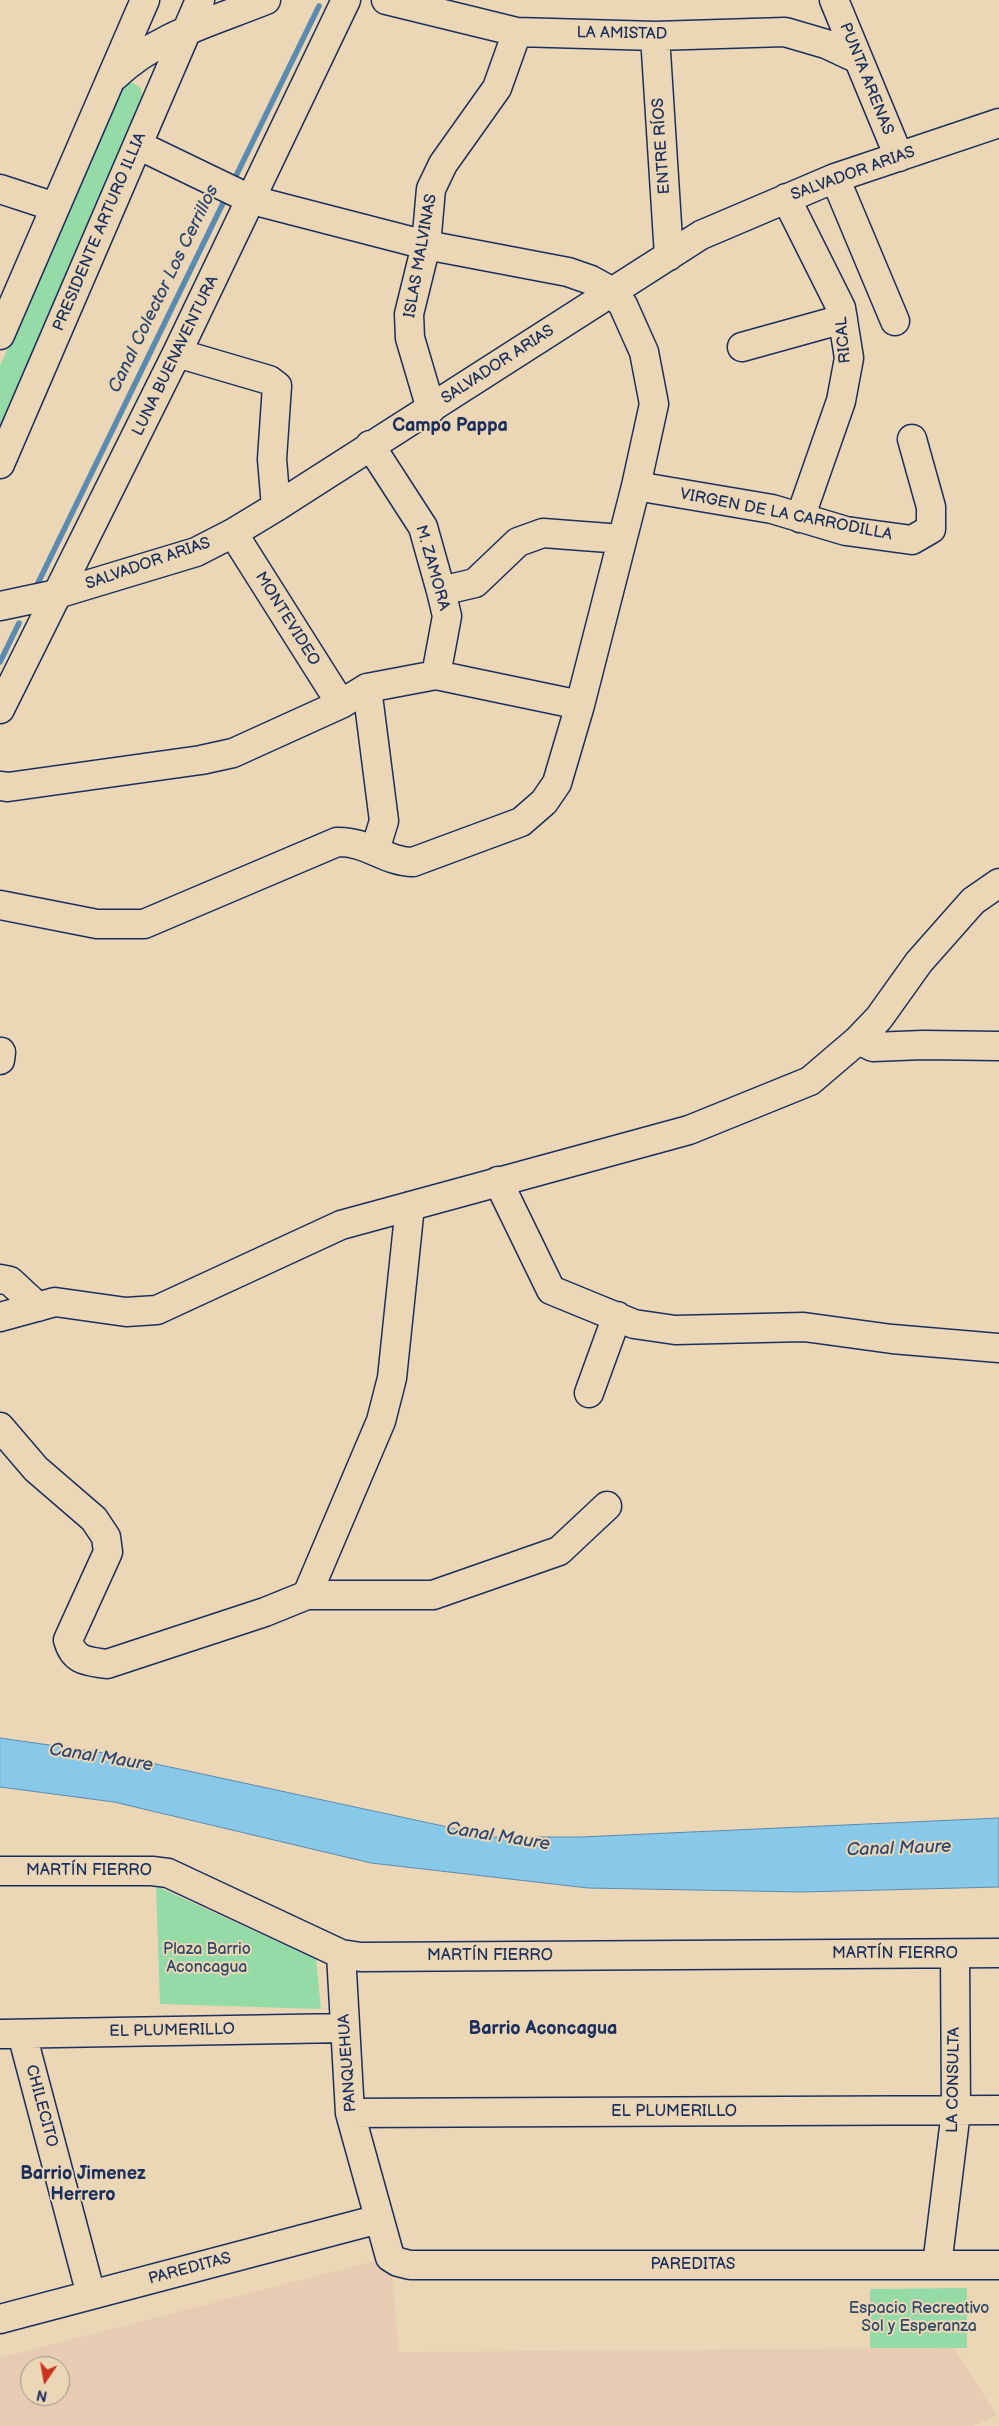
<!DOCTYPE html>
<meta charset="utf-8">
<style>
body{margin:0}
#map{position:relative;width:999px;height:2426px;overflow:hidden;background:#ebd6b5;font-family:"Balsamiq Sans",sans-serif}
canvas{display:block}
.north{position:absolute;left:20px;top:2356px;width:50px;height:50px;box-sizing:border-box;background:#ebd6b5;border:1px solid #989392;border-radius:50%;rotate:192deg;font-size:14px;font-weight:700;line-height:20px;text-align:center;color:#1b2f5e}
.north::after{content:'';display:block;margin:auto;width:18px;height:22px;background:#c8321e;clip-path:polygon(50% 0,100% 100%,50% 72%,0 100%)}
</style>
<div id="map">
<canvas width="999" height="2426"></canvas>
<div class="north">N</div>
</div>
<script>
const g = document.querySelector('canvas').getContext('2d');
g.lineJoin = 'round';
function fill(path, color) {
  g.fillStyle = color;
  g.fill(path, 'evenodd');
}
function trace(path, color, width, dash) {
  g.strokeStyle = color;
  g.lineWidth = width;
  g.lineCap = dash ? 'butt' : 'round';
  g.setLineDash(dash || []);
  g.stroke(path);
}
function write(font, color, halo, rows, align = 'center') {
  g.font = font + ' "Balsamiq Sans",sans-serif';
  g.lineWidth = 4;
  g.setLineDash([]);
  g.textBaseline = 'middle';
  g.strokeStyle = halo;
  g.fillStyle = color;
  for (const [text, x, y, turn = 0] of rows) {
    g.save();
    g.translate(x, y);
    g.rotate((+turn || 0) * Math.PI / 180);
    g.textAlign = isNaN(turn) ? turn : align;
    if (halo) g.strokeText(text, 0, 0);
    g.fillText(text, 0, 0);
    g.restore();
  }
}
fill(new Path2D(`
 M390,2257L399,2352L954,2348L997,2416L972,2426H0V2358ZM30,2366H60V2396H30Z`), '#e7cbb3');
fill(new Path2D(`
 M128,83H133L141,88L142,99L0,434V366L118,93Z
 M156,1886L316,1959L321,2009L160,2004Z
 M967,2288V2348H870V2289Z`), '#95dba8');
const water = new Path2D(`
 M0,1738L105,1753L494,1837H581L999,1818V1887L802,1892L588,1888L371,1863L114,1802L0,1787Z`);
fill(water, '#88c9e9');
trace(water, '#5c8bb1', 1);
trace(new Path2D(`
 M233,182L319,6
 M37,585L227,195
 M0,662L19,623`), '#5c8bb1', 5.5);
const minor = new Path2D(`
 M386,0L517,32L655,36L785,32L826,44L858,59
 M834,0L899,157
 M655,36L669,256
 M115,76C156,36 214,21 266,0
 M835,178L895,321
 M0,189L55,207
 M786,198L841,308L849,358L841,401L800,518
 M0,335L145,0
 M742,347L843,319
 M177,353L269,380L277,386L272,459L276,507
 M431,409L410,338L409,314L426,245L431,189L443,164L497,88L517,32
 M370,445L423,527L441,591L447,616L436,675
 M0,464L200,0
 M636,486L772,509L846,531L912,540L931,529V507L912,439
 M233,533L341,704
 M441,591L475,583L518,542L543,533L622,539
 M0,606L57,594L196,552L233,533L276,507L701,235L835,178L999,123
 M367,688L384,821L375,850
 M0,709L177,353L346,0
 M0,786L8,787L201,760L233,753L341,704L367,688L436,675L580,705
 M0,905L97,924H144L337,842C367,841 386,862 413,862L521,822L544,802L557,783L580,705L636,486L654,404L644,352L623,305L611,291L591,280L568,272L426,245L252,200L138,145
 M858,1040L873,1047L923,1045L999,1046
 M0,1060L1,1052
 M498,1181L551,1290L634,1324L675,1330L804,1327L892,1339L999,1348
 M0,1279L10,1281L38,1307
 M0,1317L55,1302L126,1312L157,1310L341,1225L689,1130L810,1081L858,1040L879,1018L919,962L973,901L999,883
 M589,1393L617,1316
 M0,1427L36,1469L94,1519L106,1537L108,1552L68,1640C74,1662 88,1661 107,1664L265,1612L307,1595H433L559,1551L607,1506
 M307,1595L381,1421L392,1378L410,1206
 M0,1871H152L168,1873L341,1954L361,1957L999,1953
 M341,1954L350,2113L390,2257L398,2262L410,2265H999
 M0,2034L345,2028
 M22,2034L91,2295
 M350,2113L999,2110
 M937,2265L956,2111L955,1954
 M0,2319L379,2219`);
trace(minor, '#1b2f5e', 31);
trace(minor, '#ebd6b5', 28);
write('16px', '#1b2f5e', '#ebd6b5', [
 ["LA AMISTAD",622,34,1],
 ["PUNTA ARENAS",866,79,68],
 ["ENTRE RÍOS",662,146,-94],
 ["SALVADOR ARIAS",853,174,-20],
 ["PRESIDENTE ARTURO ILLIA",100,232,-67],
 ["ISLAS MALVINAS",421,256,-80],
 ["RICAL",844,340,-95],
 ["LUNA BUENAVENTURA",176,356,-64],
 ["SALVADOR ARIAS",498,365,-33],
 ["VIRGEN DE LA CARRODILLA",786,515,11],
 ["SALVADOR ARIAS",148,564,-19],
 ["M. ZAMORA",432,568,74],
 ["MONTEVIDEO",287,619,58],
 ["MARTÍN FIERRO",89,1871],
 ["MARTÍN FIERRO",895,1954],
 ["MARTÍN FIERRO",490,1956],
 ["EL PLUMERILLO",172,2031,-1],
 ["PANQUEHUA",348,2063,-94],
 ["LA CONSULTA",954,2080,-89],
 ["CHILECITO",41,2106,75],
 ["EL PLUMERILLO",674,2112],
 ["PAREDITAS",693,2265],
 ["PAREDITAS",190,2269,-15]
]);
write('16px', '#2d4969', '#ebd6b5', [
 ["Plaza Barrio",207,1950],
 ["Aconcagua",207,1968],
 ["Espacio Recreativo",919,2309],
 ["Sol y Esperanza",919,2327]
]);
write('italic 18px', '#2b4673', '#ebd6b5', [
 ["Canal Colector Los Cerrillos",164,289,-64],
 ["Canal Maure",101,1758,9],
 ["Canal Maure",498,1837,9],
 ["Canal Maure",899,1849,-2]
]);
write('bold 18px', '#1b2f5e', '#ebd6b5', [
 ["Campo Pappa",450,426],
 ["Barrio Aconcagua",543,2029],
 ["Barrio Jimenez",83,2174],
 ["Herrero",83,2195]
]);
</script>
